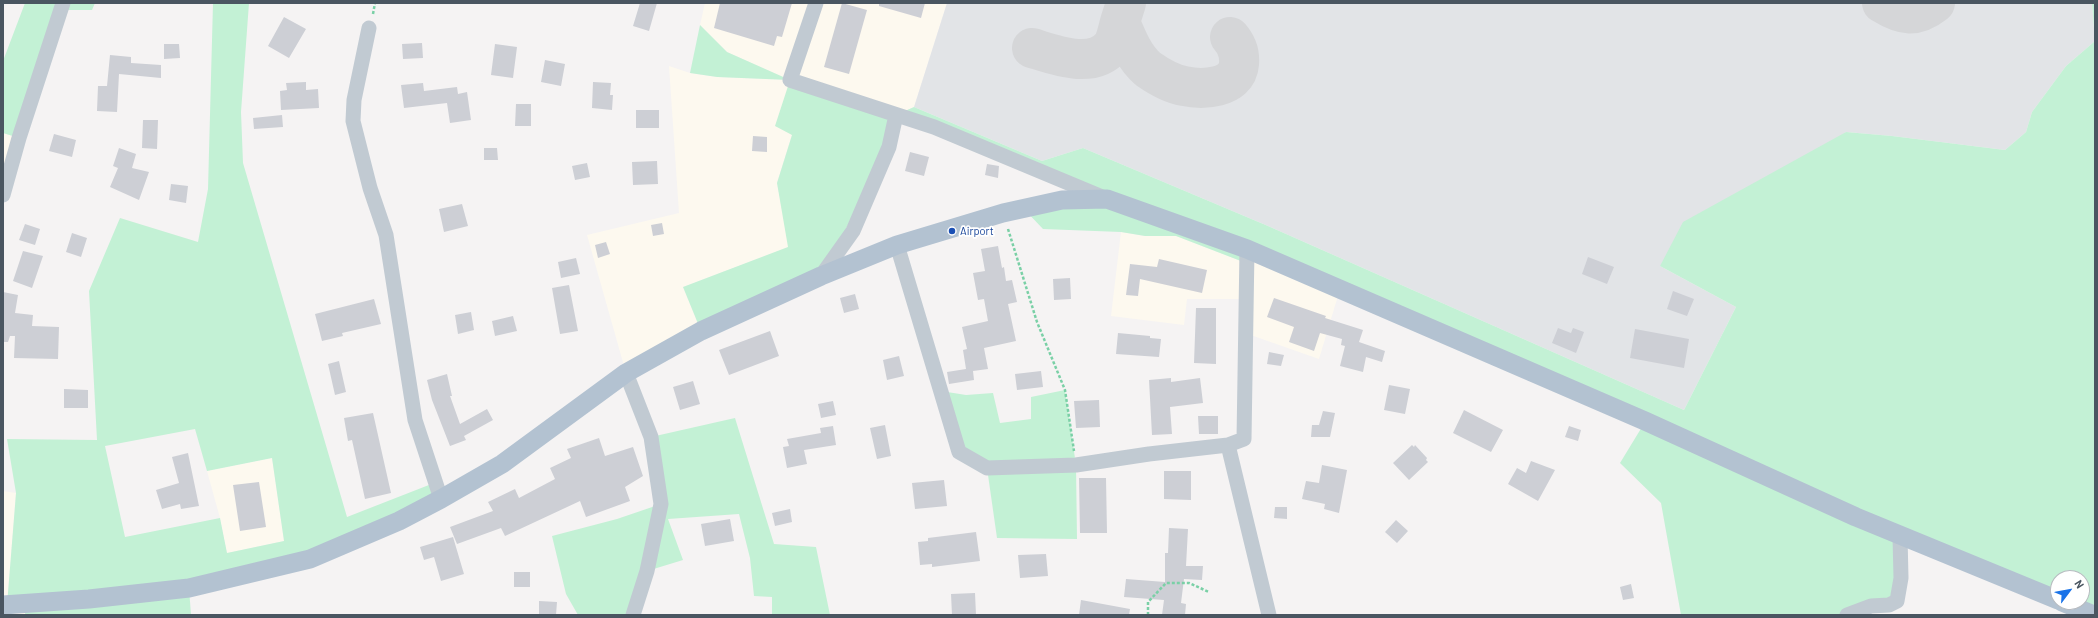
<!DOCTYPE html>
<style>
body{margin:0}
#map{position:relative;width:2098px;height:618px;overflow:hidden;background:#f5f3f3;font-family:Barlow,sans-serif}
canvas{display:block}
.frame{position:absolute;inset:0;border:4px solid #4a5661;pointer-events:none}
.north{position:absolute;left:2050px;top:570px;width:40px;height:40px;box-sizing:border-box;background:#fff;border:1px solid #b7bbc0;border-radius:50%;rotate:58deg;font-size:11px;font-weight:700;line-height:16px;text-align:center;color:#4a5661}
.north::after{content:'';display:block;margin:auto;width:14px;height:18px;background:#1a73e8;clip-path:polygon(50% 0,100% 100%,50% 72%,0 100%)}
</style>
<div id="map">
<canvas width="2098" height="618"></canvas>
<div class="frame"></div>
<div class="north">N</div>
</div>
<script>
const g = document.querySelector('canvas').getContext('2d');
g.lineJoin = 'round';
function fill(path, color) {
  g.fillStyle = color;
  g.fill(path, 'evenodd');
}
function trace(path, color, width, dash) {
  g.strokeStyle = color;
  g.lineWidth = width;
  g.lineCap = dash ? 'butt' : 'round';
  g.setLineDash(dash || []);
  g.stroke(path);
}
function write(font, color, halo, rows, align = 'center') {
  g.font = font + ' Barlow,sans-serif';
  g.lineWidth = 3.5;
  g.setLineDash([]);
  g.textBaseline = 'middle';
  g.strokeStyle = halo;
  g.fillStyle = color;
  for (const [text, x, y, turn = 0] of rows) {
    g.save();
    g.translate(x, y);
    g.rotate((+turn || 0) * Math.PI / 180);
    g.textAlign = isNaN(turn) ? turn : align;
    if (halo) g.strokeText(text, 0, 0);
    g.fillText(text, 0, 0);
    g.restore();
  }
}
fill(new Path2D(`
 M705,3H947L914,107L896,115L792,135L777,183L789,247L683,287L701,331L626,373L587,235L679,213L669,66L690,73L717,77L789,80L727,52L700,25Z
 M3,133L19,138L3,195Z
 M1121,232L1145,236H1176L1246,263L1247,249L1340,289L1319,359L1245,333V299H1187L1184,325L1111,316Z
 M272,458L284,541L227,553L220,518L207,471Z
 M3,491L16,493L7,605L26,603L25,615H3Z`), '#fdf9ef');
fill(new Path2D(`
 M947,3H2092L2095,41L2066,66L2032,112L2026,132L2005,150L1892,136L1846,132L1660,266L1736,307L1684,410L1268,226L1083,148L1042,161L914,107Z`), '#e2e4e7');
fill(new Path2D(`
 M25,3H95L92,10H61L19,138L3,133V61Z
 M213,3H249L241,112L243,163L347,517L434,483L441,499L399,521L189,588L191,615H25L26,604L7,605L16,493L7,439L97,440L89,291L120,218L198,242L208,189ZM195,429L207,471L272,458L284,541L227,553L220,518L125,537L105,446Z
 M2092,3H2095V615L2082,602V578H2058V600L1901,536L1897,601L1847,615H1681L1661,503L1620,463L1645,422L1248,249L1246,263L1176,236H1145L1121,232L1043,229L1023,208L1105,199L896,115L889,147L821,276L701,331L683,287L788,247L777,183L792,135L775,126L790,80L717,77L690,73L700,25L727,52L790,80L896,115L914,107L1042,161L1083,148L1268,226L1684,410L1736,307L1660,266L1683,222L1846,132L1892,136L2005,150L2026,132L2032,112L2066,66L2095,41Z
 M1065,390L1076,465L1077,539L997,538L987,468L959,452L941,391L966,395L993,393L1000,423L1031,419V397Z
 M735,418L774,544L816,547L830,615H772V597L754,596L750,558L739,514L668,519L683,560L647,571L633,615H578L566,594L552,536L617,519L661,504L651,437Z`), '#c3f1d5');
trace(new Path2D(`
 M1126,3L1120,22C1127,39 1134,57 1148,69C1158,76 1172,84 1184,86C1202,90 1237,89 1239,64C1240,53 1237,45 1230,37
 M1882,3C1903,16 1916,18 1935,3
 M1032,48C1055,55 1093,70 1112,46C1116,40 1118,29 1120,22`), '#d5d6d8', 40);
fill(new Path2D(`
 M640,3H657L649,31L633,26Z
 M720,3H792L782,37L777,36L774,46L714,28Z
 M842,3L867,10L849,74L824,67Z
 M879,3H925L921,18L879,6Z
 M284,17L306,29L289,58L268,46Z
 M422,43L423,58L403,59L402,44Z
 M164,44H179L180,58L164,59Z
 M495,44L517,47L513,78L491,75Z
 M110,55L131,57V63L161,65V78L119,74L117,112L97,111L98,86H107Z
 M545,60L565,64L561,86L541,82Z
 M306,82V90L318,89L319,108L281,110L280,91L287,90L286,83Z
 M593,82L611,83L610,95H613L612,110L592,108Z
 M423,83L424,91L457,87L458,94L467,92L471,120L450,123L447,103L404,108L401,85Z
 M516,104H531V126H515Z
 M636,110H659V128H636Z
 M282,115L283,127L254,129L253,118Z
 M143,120H158L157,149L142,148Z
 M54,134L76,140L72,157L49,151Z
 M753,136L767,137V152L752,151Z
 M119,148L136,154L132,168L149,172L139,200L110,187L118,168L113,166Z
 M484,148H497L498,160H484Z
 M910,152L929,157L924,176L905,171Z
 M657,161L658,184L633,185L632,162Z
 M587,163L590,177L575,180L572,166Z
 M987,164L999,166L998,178L985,175Z
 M171,184L188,186L186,203L169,200Z
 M462,204L468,226L444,232L439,209Z
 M662,223L664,234L653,236L651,225Z
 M25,224L40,229L35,245L19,240Z
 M72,233L87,238L81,257L66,252Z
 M606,242L610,254L598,258L595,245Z
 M998,246L1002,268L1004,267L1006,281L1012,280L1017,302L1008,304L1016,341L984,348L988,369L973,371L974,380L949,384L947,372L966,369L963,350L967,349L962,327L988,321L984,299L978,300L973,273L985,271L981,249Z
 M23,251L43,256L32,288L13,281Z
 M1588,257L1614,267L1607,284L1582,274Z
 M576,258L580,274L561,278L558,262Z
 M1159,259L1207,270L1202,293L1140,279L1138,296L1126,295L1130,264L1157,267Z
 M1070,278L1071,299L1054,300L1053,279Z
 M569,285L578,331L560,334L552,288Z
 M1673,291L1694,299L1687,316L1667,309Z
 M3,292L18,295L15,313L33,315L32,326L59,327L58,359L14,358L15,336H10L8,342H3Z
 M855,294L859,309L844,313L840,298Z
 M1274,298L1326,316L1325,318L1363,330L1359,342L1385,351L1382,362L1366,357L1363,372L1340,366L1345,346L1341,345L1342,339L1320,333L1314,351L1289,342L1294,327L1267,317Z
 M374,299L381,324L342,333L343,336L322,341L315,314Z
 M1196,308H1216V364L1194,363Z
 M471,312L474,330L458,334L455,315Z
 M513,316L517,331L495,336L492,321Z
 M1558,328L1571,333L1573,328L1584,332L1576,353L1552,343Z
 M1635,329L1689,339L1684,368L1630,358Z
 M770,331L779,356L729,375L719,350Z
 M1118,333L1150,336V338L1161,339L1159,357L1116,354Z
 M1269,352L1284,355L1281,366L1267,364Z
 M899,356L904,376L887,380L883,360Z
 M339,361L346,392L335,395L328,364Z
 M1041,371L1043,387L1017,390L1015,374Z
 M447,374L452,396H450L460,424L487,409L493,420L464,436L466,440L450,446L432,400L427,380Z
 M1171,378V382L1200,378L1203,403L1170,407L1172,434L1152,435L1149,380Z
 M693,381L700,404L680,410L673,387Z
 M1389,385L1410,389L1405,414L1384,410Z
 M64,389L88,390V408H64Z
 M1099,400L1100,427L1076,428L1074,401Z
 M833,401L836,415L821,418L818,404Z
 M1464,410L1503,430L1491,452L1453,433Z
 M1323,411L1335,413L1330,437H1311L1312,425H1319Z
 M373,413L391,493L365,499L352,440L348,441L344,418Z
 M1198,416H1218V434H1199Z
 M885,425L891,456L877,459L870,428Z
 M833,426L836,445L804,450L807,464L787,468L783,447L789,446L787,439L821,433L820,428Z
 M1569,426L1581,430L1578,441L1565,437Z
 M599,438L605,456L633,447L643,476L625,487L630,501L586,517L580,501L505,536L501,528L457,544L450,527L493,511L488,502L515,489L519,498L555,479L550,468L571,458L567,449Z
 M1412,445L1414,447L1415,445L1427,458L1426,460L1428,462L1409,480L1393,463Z
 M188,453L199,506L181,509L180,504L162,509L156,490L179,483L172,457Z
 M1531,461L1555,470L1538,501L1508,484L1517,468L1526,473Z
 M1322,465L1347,470L1339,513L1324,509L1325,504L1302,499L1306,481L1319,483Z
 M1164,471H1191V500L1164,499Z
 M1079,478H1106L1107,533H1080Z
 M944,480L947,506L915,509L912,483Z
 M259,482L266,527L240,531L233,485Z
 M1275,507H1287V519L1274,518Z
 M790,509L792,522L775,526L772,513Z
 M730,519L734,541L705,546L701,524Z
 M1396,520L1408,531L1397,543L1385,532Z
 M1169,528L1188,529L1186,566H1203L1202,580L1184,579L1181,603L1186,604L1185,615H1162L1164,600L1124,597L1126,579L1165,582V553H1168Z
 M976,532L980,561L932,567V564L920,565L918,542L928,541V538Z
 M453,537L464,574L441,581L434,557L424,560L420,547Z
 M1046,554L1048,576L1020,578L1018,555Z
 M514,572H530V587H514Z
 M1631,584L1634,598L1623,600L1620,587Z
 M975,593L976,615H952L951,594Z
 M1081,600L1130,609L1129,615H1079Z
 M539,601L557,602L556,615H539Z`), '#cdcfd5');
trace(new Path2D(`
 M373,14L375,3
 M1008,229L1037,322L1065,390L1074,451
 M1148,615V602L1166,583H1189L1209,592`), '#7ad0a6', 2.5, [3, 2]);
trace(new Path2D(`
 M816,3L790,80L934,127L1102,197
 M369,28L354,100L353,121L370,188L386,235L415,420L441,499
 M3,195L19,138L63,3
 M897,245L959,452L987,468L1076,465L1149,454L1228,445
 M1247,249L1244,439L1228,445L1269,615
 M821,276L853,231L889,147L896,115
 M626,373L651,437L661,504L647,571L633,615
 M1847,615L1871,606L1889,605L1897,601L1901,578L1900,536`), '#c1cad2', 15);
trace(new Path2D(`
 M2062,602L2094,615
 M3,605L89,599L189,588L310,559L399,521L441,499L502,464L626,373L701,331L821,276L897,245L1003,213L1062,200L1107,199L1247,249L1645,421L1856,517L2058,600`), '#b3c2d1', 19);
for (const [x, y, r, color] of [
 [952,231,4,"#1a4fb4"]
]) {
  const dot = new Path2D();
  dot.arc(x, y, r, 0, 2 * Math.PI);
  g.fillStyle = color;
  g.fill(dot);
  trace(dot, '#fff', 1.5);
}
write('11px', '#164399', '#fff', [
 ["Airport",960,231]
], 'left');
</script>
